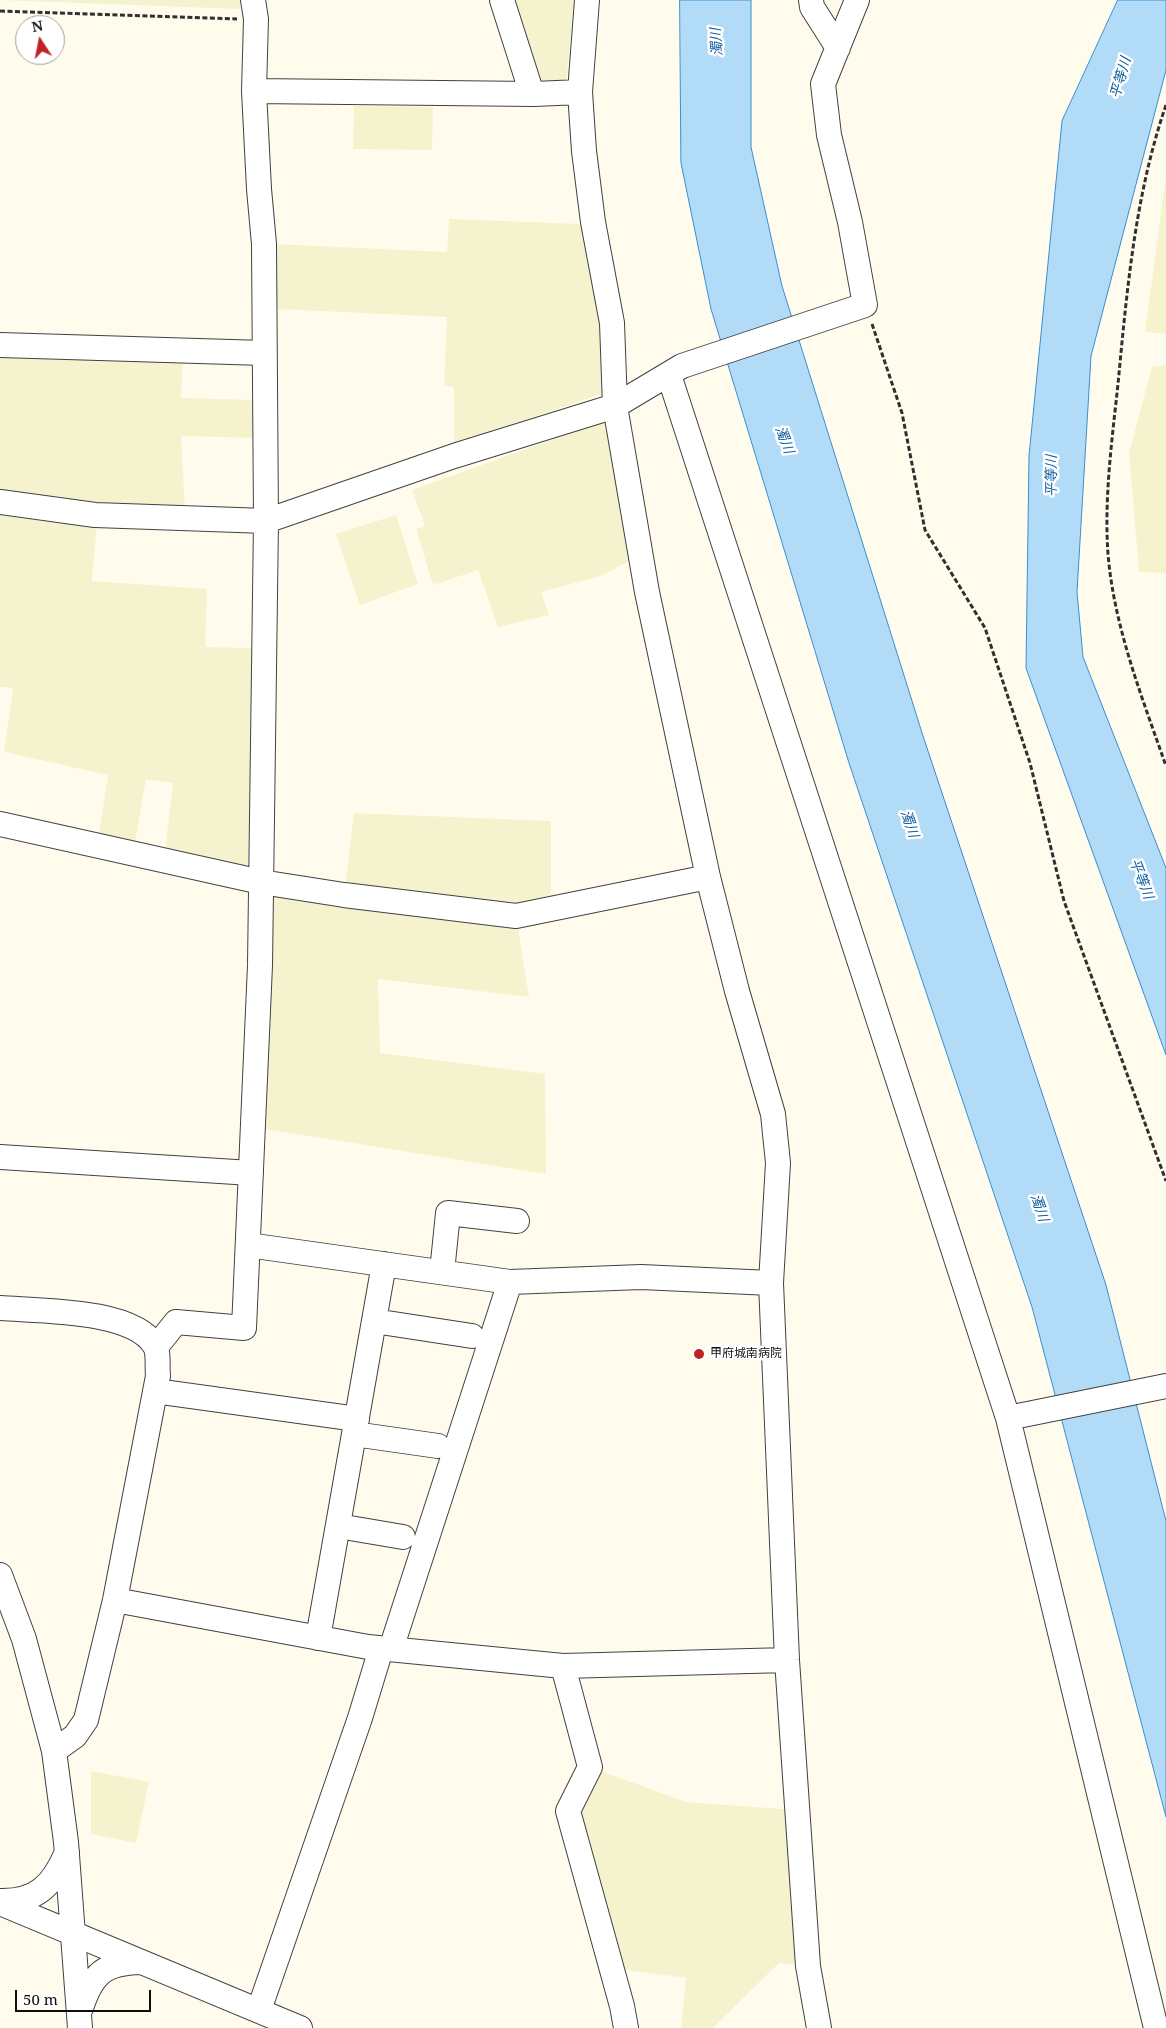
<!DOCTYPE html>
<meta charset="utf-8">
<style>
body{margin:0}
#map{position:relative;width:1166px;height:2028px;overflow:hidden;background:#fffcee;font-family:"Noto Serif",serif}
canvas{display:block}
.north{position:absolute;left:15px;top:15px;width:50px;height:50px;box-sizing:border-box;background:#fff;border:1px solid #9f9f9f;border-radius:50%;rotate:349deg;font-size:14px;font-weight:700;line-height:20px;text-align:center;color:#0e0e0e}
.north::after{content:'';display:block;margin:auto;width:18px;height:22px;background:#c02326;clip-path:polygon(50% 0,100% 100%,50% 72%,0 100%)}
.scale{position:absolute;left:15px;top:1990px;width:136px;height:22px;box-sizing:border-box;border:2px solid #0e0e0e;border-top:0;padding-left:6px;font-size:15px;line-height:18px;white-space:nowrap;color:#0e0e0e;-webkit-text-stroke:4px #fff;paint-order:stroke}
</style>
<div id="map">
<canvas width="1166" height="2028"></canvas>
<div class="north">N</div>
<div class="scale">50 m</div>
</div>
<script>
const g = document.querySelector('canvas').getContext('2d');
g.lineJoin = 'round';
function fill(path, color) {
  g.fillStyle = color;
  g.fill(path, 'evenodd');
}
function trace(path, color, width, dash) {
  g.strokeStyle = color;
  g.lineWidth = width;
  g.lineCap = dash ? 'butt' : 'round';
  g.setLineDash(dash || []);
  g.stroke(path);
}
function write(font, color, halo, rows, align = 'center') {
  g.font = font + ' "Noto Serif","Noto Sans JP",serif';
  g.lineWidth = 5;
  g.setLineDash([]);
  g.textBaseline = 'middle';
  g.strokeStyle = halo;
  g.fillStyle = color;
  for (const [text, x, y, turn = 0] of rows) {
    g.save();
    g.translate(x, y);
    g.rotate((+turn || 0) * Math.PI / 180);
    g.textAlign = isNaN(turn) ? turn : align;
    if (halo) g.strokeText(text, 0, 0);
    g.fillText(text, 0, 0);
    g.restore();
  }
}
fill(new Path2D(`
 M0,0H240V9Z
 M511,0H574L566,86L535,84Z
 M354,106L433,107L432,150L353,149Z
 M1166,176V334L1145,332Z
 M449,219L583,224L600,312L604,393L454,444V387L444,386L447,317L277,309L274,244L447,252Z
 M0,355L183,357L181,398L256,400L258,438L181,436L185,510L91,504L0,493Z
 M1166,365V573L1139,572L1129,453L1152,367Z
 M604,421L633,559L601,576L541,592L549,615L498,627L478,570L433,585L416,529L425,526L412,490Z
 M0,512L97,523L92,581L207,589L205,647L252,648L253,699L248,864L238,872L165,851L173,783L146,779L135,843L99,835L108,775L4,752L13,688L0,687Z
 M396,515L418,584L360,605L336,534Z
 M354,813L551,821V910L516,916L529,997L378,979L380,1053L545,1074L546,1174L253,1127L261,882L344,895Z
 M590,1767L686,1802L797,1810L808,1966L779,1963L713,2028H681L686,1978L612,1968L568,1811Z
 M91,1771L149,1782L136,1843L91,1834Z`), '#f5f3ce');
const water = new Path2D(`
 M680,0H751V147L782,286L923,736L1106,1285L1166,1521V1817L1032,1307L849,763L711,309L681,163Z
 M1118,0H1166V70L1091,356L1077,592L1083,657L1166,868V1055L1026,668L1029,456L1062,121Z`);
fill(water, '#b2dbf7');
trace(water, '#378fd0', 1);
const minor = new Path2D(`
 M502,0L532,94
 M587,0L580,92L584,151L593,222L612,323L615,406L647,592L708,877L737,991L773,1114L778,1163L771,1283L787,1660L808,1966L819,2028
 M811,0L812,7L838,48
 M254,91L534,94L580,92
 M0,345L264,353
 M669,375L1008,1418L1156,2028
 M0,502L95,515L266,521L454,456L615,406L682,366L865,305L850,222L829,135L823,84L857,0
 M0,824L261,882L344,895L516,916L708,877
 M0,1157L251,1173
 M248,1245L510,1282L641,1277L771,1283
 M442,1272L448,1213L517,1221
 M0,1308C39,1311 134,1309 155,1346C159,1353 157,1368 158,1376L115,1600L86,1720L75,1736L54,1751
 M374,1321L472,1336
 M156,1347L176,1322L244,1328L260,965L266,521L264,244L259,189L254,91L256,19L253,0
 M155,1391L357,1419
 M1008,1418L1166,1386
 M354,1434L438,1446
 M338,1526L403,1537
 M0,1575L24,1639L54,1751L66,1842L80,2028
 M115,1600L368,1647L563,1666L787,1660
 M318,1638L384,1264
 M391,1649L510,1282
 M563,1666L590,1767L568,1811L622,2006L626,2028
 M0,1901C37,1902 53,1885 67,1852
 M0,1903L300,2028
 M81,2008C92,1974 104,1963 140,1962
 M259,2010L360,1718L381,1649`);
trace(minor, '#414141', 26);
trace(new Path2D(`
 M0,11L237,19
 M1166,105C1135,195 1127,290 1118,384C1112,440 1104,498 1108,554C1114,627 1142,697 1166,766
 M872,324L902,413L925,530L985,628L1030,763L1064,901L1166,1181`), '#303030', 3, [5, 2.5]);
trace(minor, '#fff', 24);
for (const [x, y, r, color] of [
 [699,1354,6,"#c02326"]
]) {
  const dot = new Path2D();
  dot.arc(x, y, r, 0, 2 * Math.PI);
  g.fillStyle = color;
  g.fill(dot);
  trace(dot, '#fff', 2);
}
write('12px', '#0e0e0e', '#fff', [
 ["甲府城南病院",710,1354]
], 'left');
write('italic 14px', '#1460a2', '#fff', [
 ["濁川",717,42,-94],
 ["平等川",1121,78,-74],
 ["濁川",784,440,69],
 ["平等川",1052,476,-90],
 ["濁川",909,824,71],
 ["平等川",1141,879,69],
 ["濁川",1039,1208,71]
]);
</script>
